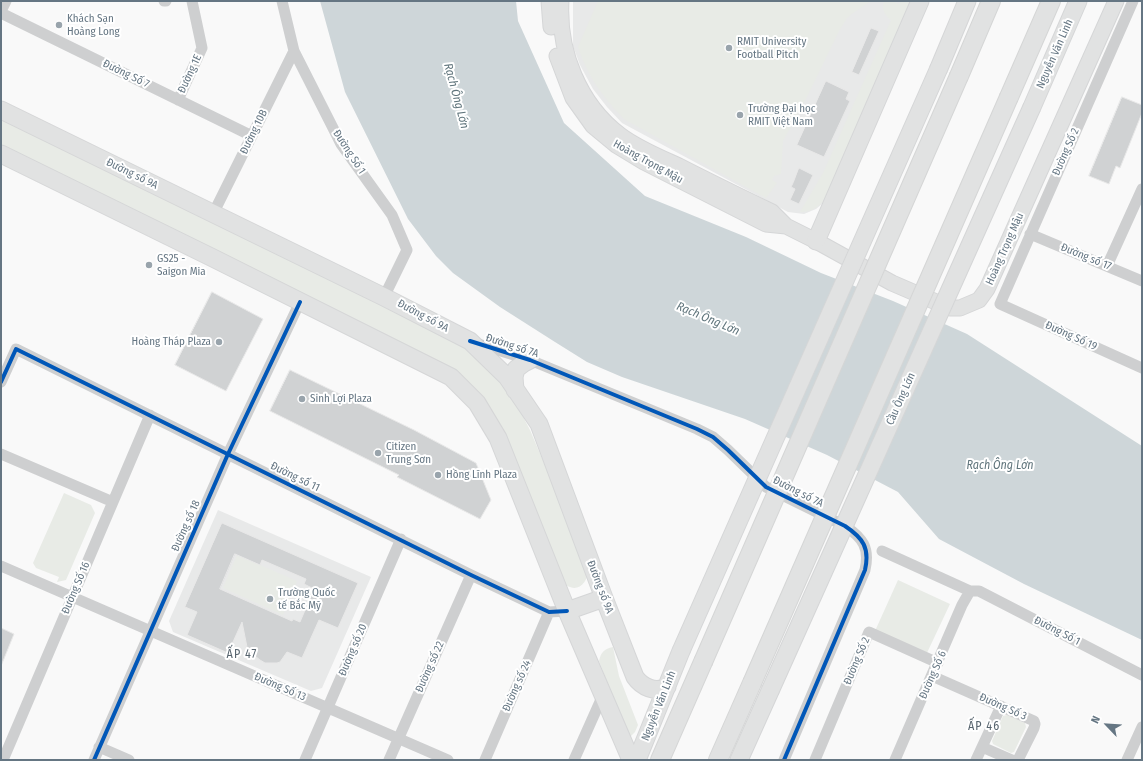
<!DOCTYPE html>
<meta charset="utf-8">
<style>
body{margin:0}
#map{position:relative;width:1143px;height:761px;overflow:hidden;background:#f9f9f9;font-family:"Fira Sans Condensed",sans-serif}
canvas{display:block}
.frame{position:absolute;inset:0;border:2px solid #657683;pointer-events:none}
.north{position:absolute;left:1087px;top:705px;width:40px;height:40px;-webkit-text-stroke:3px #fff;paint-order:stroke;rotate:295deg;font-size:11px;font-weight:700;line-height:16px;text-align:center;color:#657683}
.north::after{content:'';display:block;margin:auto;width:14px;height:18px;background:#657683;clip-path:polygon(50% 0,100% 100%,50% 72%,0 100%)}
</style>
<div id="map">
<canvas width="1143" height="761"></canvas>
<div class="frame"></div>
<div class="north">N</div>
</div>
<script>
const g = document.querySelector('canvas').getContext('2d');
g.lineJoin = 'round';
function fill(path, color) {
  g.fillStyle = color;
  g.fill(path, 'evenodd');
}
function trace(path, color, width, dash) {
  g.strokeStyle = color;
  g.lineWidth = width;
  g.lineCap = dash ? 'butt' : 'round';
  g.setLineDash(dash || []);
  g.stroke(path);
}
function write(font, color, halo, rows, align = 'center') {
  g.font = font + ' "Fira Sans Condensed",sans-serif';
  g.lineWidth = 4;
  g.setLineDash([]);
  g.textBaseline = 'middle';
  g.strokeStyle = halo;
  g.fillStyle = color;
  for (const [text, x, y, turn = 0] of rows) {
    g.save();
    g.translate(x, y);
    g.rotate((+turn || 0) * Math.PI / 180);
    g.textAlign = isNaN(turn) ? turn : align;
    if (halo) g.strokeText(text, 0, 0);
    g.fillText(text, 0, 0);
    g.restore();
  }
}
fill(new Path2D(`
 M573,1H914L827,200L816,209L804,214L788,212L622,123L607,107L593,89L580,65L573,46Z
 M218,510L371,577L322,688L311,691L173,632L169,621Z`), '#e8e9e9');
fill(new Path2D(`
 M598,1H871L853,13L847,18L839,31L807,97L783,141L781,174L774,176L772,180L777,183L766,198L624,119C603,98 587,75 578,47Z
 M884,1H893L899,4L901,1H913L826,199C819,206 811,213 800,212L823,173L891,20C885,16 881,8 884,1Z
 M1,114L466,347L486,365L504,386L518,407L530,430L589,569C587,585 576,595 562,582L477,396L1,148Z
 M64,493L91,505L95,513L66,580L57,582L59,577L36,568L33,563Z
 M237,555L297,581L283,615L223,588Z
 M898,580L950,604L926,655L875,631Z
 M613,647L619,676L638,725L635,732L631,736L627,735L599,661C601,652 604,649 613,647Z
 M1007,715L1025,723L1026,727L1014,752L1011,753L993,744L992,741L1003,716Z`), '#e8ebe6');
fill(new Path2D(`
 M320,1H516L518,21L564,123L645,196L746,237L821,273L893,301L967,334L1142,446V640L1024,584L939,539L898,492L827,455L745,419L622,377L587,362L555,342L500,307L453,273L436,256L408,219L345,92Z`), '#ced6d9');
const building = new Path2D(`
 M871,28L879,31L859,75L852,72Z
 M826,81L849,92L846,99L850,101L824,157L797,145Z
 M1122,97L1142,105V113L1120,168L1116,166L1109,184L1089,176Z
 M799,168L813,175L799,204L790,200L795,189L791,187L793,183Z
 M212,292L263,319L226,391L175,365Z
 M290,370L414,430L476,463L491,500L480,519L397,477L399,475L270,411Z
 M222,523L358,583L338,628L319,620L302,658L287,652L280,662L277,663H265L260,660L250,652L247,647L242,622L228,653L187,635L197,612L185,607ZM235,554L260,565L262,560L306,579L304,584L314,589L300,622L293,619L292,621L220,589Z
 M1,628L14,634L1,666Z`);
fill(building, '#d0d2d3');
trace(building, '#e8e8e8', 1);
const secondary = new Path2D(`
 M549,1L551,27
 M561,1C558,51 579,104 620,135C637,148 659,157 679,166C710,182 741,197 772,212L786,226L816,241L892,283L950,308H960L979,300L987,289L1116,1
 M557,56L573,98L593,126L616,145L644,162L766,224L786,226`);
const primary = new Path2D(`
 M939,68L967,1
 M1032,107L1078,1
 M1,110L384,297L470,341L507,377L539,424L604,598L635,677C642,687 655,693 667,687
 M1,154L213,258L451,377L477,403L498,438L567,611L631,760
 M816,241L920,1
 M515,390L514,377L516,369L524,363L530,360
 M567,611L604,598
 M637,760L681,651
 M739,760L770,691`);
const trunk = new Path2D(`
 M959,76L991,1
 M1009,97L1051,1
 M660,760L703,662
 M718,760L752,683`);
trace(secondary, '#d5d6d7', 17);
trace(primary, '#d5d6d7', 19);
trace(trunk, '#d5d6d6', 20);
trace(new Path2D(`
 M164,1H166
 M282,1L294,51L333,128L341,144L392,215L407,250L384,297
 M1133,1L1000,304L1142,368
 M1,11L6,1
 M1,13L252,136
 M178,100L202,48L192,1
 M213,214L294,51
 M1030,234L1142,281
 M1107,266L1142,189
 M475,343L530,360L697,429L713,437L728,450L766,487L845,526C863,538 870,548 865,570L784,760
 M1,382L16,349L471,575L549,612L567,611
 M1,454L113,502
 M882,551L970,591H979L1142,675
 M1,566L448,760
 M932,676L1034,721L1035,724L1034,728L1018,760
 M99,747L129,760
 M982,747L1012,760
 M3,760L150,415
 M94,760L228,454L300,302
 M305,760L401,539
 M389,760L471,575
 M485,760L549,612
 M574,760L603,695
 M815,760L869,632L938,663
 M895,760L962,605L970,591
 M976,760L1001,706
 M1127,760L1142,727`), '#cecfd0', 11);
trace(secondary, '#e1e2e2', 15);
trace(primary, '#e1e2e2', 17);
trace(trunk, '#e1e2e2', 18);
const primaryBridge = new Path2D(`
 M681,651L939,68
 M770,691L1032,107`);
const trunkBridge = new Path2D(`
 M703,662L959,76
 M752,683L1009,97`);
trace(primaryBridge, '#d5d6d7', 19, []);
trace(trunkBridge, '#d5d6d6', 20, []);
trace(primaryBridge, '#e1e2e2', 17);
trace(trunkBridge, '#e1e2e2', 18);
trace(new Path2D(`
 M470,341L530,360L697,429L713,437L728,450L766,487L845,526C863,538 870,548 865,570L784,760
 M1,382L16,349L471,575L549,612L567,611
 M94,760L228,454L300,302`), '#0057b8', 4);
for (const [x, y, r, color] of [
 [59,25,4,"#99a4ac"],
 [729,48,4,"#99a4ac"],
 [740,115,4,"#99a4ac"],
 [149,265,4,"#99a4ac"],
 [219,342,4,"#99a4ac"],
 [302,399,4,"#99a4ac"],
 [378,453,4,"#99a4ac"],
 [438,475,4,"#99a4ac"],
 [270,599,4,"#99a4ac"]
]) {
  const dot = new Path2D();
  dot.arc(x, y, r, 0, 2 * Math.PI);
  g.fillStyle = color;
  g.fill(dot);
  trace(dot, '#fff', 1.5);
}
write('11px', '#657683', '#fff', [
 ["Khách Sạn",67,19],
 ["Hoàng Long",67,32],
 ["RMIT University",737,42],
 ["Football Pitch",737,55],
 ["Trường Đại học",748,109],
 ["RMIT Việt Nam",748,122],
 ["GS25 -",157,259],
 ["Saigon Mia",157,272],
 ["Hoàng Tháp Plaza",211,342,"right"],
 ["Sinh Lợi Plaza",310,399],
 ["Citizen",386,447],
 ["Trung Sơn",386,460],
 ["Hồng Lĩnh Plaza",446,475],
 ["Trường Quốc",278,593],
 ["tế Bắc Mỹ",278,606]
], 'left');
write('11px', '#657683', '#fff', [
 ["Nguyễn Văn Linh",1055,54,-66],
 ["Đường Số 7",126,74,26],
 ["Đường 1E",190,74,-65],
 ["Đường 10B",254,132,-64],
 ["Đường Số 1",349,152,57],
 ["Đường Số 2",1066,152,-66],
 ["Hoàng Trọng Mậu",648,162,29],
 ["Đường số 9A",132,174,26],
 ["Hoàng Trọng Mậu",1005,249,-66],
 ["Đường số 17",1086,257,22],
 ["Đường số 9A",423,316,28],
 ["Đường Số 19",1071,336,24],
 ["Đường số 7A",512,346,18],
 ["Cầu Ông Lớn",901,399,-66],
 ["Đường số 11",295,477,26],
 ["Đường số 7A",798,492,27],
 ["Đường số 18",186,526,-66],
 ["Đường số 9A",600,587,69],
 ["Đường Số 16",76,588,-67],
 ["Đường Số 1",1057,631,27],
 ["Đường số 20",353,650,-67],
 ["Đường Số 2",857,661,-67],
 ["Đường số 22",430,667,-66],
 ["Đường Số 6",933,675,-66],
 ["Đường số 24",517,686,-66],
 ["Đường Số 13",280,687,23],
 ["Nguyễn Văn Linh",659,706,-68],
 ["Đường Số 3",1003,707,24]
]);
write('italic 12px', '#60757c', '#fff', [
 ["Rạch Ông Lớn",456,96,75],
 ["Rạch Ông Lớn",708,319,23],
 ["Rạch Ông Lớn",1000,466]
]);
g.letterSpacing = '1px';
write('12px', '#57646e', '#fff', [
 ["ẤP 47",242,655],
 ["ẤP 46",984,727]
]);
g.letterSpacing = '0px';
</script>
